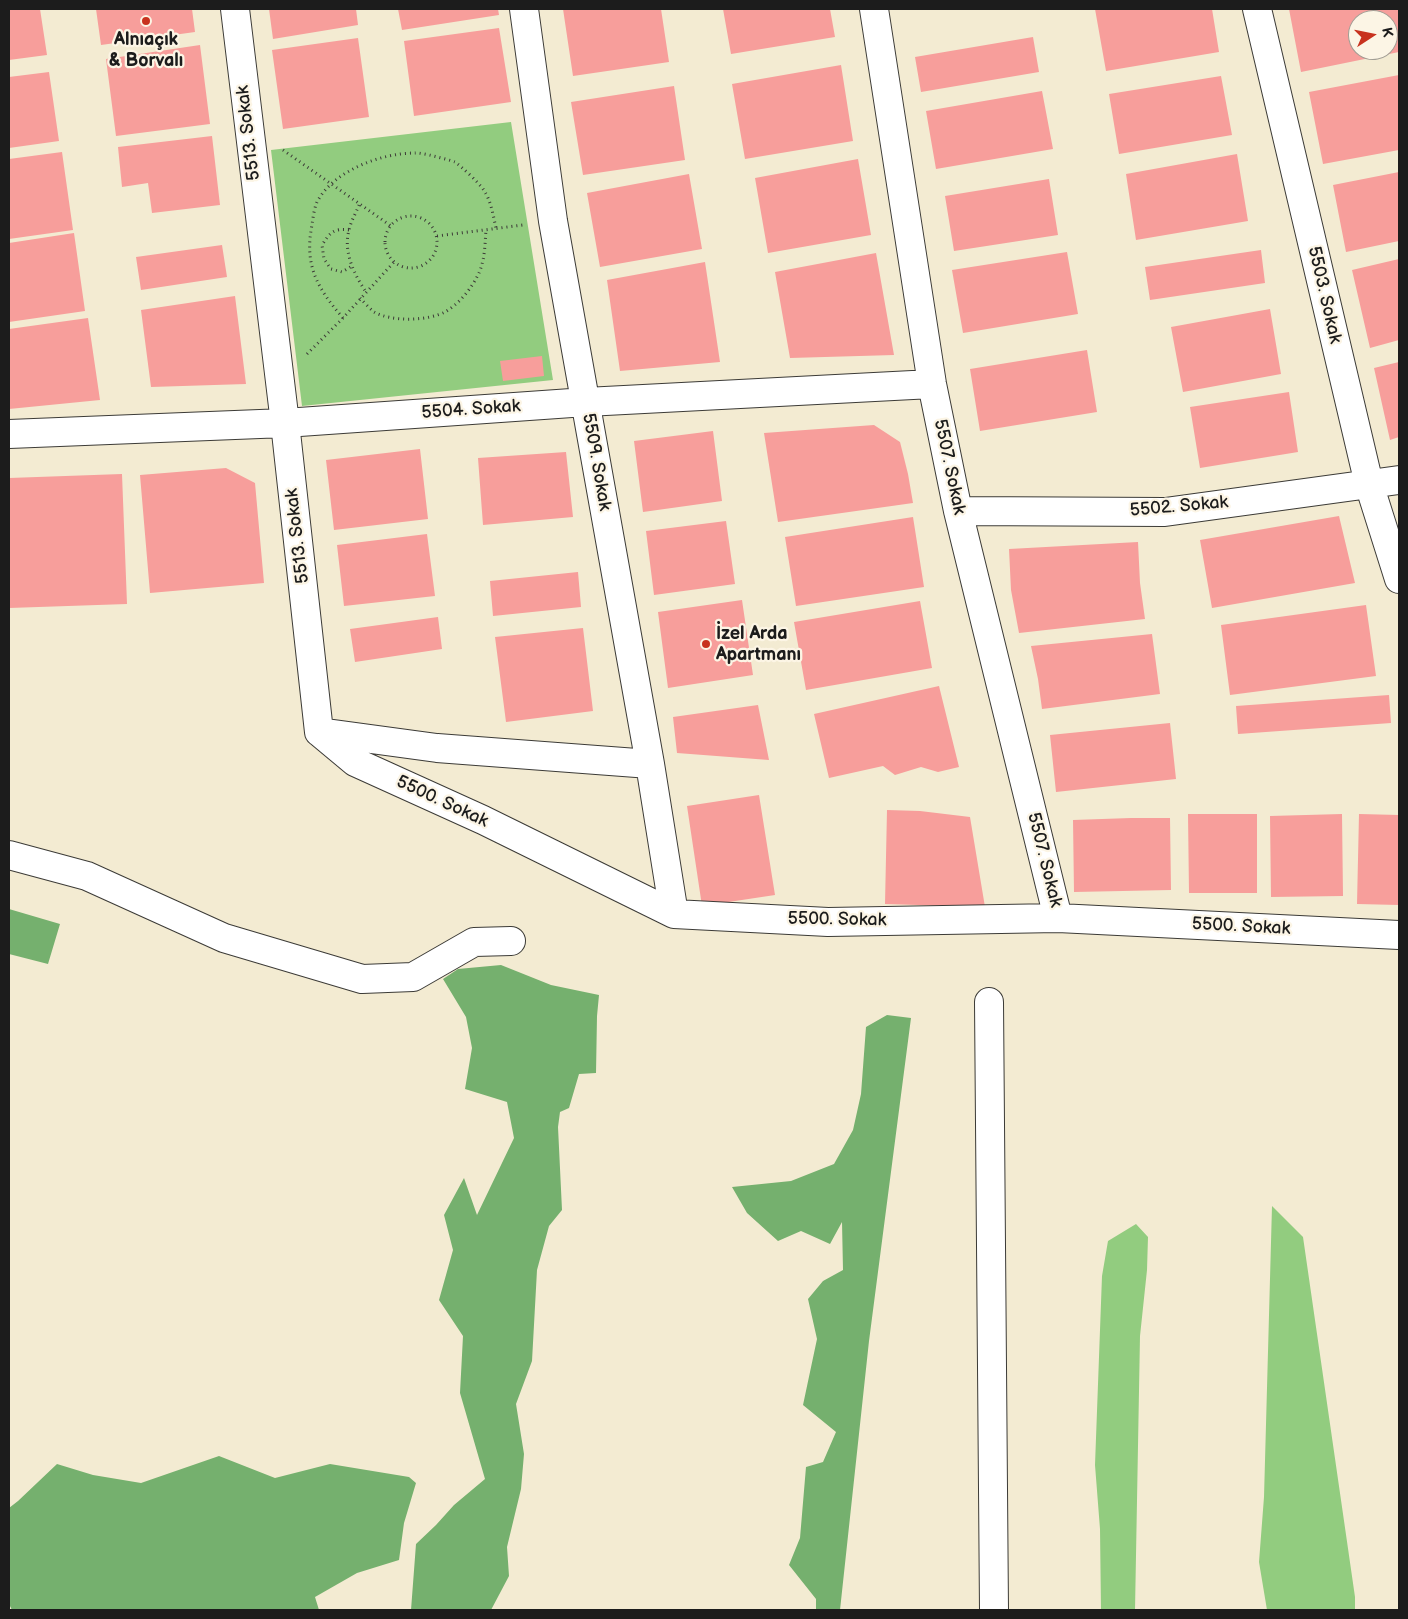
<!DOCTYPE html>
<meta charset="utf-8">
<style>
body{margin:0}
#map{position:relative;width:1408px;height:1619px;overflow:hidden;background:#f3ebd2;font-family:"Balsamiq Sans",sans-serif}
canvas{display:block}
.frame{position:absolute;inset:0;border:10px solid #1c1c1c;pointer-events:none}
.north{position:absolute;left:1348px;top:10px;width:50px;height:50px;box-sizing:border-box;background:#fcf5e5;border:1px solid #a29e95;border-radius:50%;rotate:79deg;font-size:14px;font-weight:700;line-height:20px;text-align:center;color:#1c1c1c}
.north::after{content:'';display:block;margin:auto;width:18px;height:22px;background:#c8321e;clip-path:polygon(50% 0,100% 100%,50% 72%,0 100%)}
</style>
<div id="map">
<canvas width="1408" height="1619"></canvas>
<div class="frame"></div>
<div class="north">K</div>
</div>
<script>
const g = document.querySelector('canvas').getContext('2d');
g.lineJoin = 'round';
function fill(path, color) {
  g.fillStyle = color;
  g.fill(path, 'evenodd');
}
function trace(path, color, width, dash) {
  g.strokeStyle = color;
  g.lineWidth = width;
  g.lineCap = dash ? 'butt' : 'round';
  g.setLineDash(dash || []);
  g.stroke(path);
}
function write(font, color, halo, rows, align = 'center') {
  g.font = font + ' "Balsamiq Sans",sans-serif';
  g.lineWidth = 4.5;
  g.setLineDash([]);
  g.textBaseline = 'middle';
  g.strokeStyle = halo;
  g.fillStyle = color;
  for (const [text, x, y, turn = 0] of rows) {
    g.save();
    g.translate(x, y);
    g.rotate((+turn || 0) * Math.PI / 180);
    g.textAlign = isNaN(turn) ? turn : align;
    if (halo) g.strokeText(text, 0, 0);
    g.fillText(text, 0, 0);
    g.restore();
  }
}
fill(new Path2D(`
 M511,122L553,380L302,406L271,150Z
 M1272,1206L1303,1237L1355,1597V1610H1267L1259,1562L1264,1497Z
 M1136,1224L1148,1237L1147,1270L1140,1336L1135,1610H1101L1100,1529L1095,1465L1102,1276L1108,1241Z`), '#92cc7f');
fill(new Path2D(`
 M9,909L60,924L48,964L9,954Z
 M501,965L551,985L599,995L597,1016L596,1073L579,1074L569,1108L560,1112L558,1127L562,1210L549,1226L537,1270L532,1361L516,1404L524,1454L521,1489L507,1547L509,1576L491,1610H411L416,1544L436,1525L454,1505L485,1479L460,1393L463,1336L439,1300L453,1250L444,1215L464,1178L477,1215L514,1138L507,1102L465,1089L472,1048L466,1017L443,979L458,969Z
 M887,1015L911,1018L869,1341L840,1610H816V1599L789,1565L800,1538L806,1467L823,1462L836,1432L803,1405L817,1339L808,1299L823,1281L843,1270L842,1222L830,1244L801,1231L778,1241L747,1213L732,1187L791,1181L834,1164L853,1130L861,1094L866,1027Z
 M219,1456L275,1478L330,1464L409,1477L416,1483L404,1523L399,1560L357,1573L315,1597L319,1610H12L9,1604V1508L18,1501L57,1464L93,1475L141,1483Z`), '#75b06e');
fill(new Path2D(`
 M9,9H40L47,55L9,60Z
 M96,9H192L195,32L101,45Z
 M269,9H356L358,25L273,39Z
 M398,9H498L499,15L402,30Z
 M563,9H661L669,62L573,76Z
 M723,9H830L835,37L731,54Z
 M1095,9H1212L1219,52L1106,71Z
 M1289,9H1399V52L1301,72ZM1358,20H1388V50H1358Z
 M499,28L511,102L414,116L404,41Z
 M1033,37L1039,72L921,92L915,57Z
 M358,38L369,117L283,129L272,50Z
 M200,45L210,124L116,136L106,59Z
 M841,65L853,141L745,159L732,84Z
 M49,72L59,141L9,148V77Z
 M1399,75V150L1323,164L1309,92Z
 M1221,76L1232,135L1119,154L1109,94Z
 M674,86L685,160L583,175L571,102Z
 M1042,91L1053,149L936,169L926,111Z
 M212,136L220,205L152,213L148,183L122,187L118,147Z
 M62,152L73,230L9,239V159Z
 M1237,154L1248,221L1136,240L1126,174Z
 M858,159L871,235L768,253L755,178Z
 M1399,172V241L1346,252L1333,185Z
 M689,174L702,249L600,267L587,193Z
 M1049,179L1058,235L954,251L945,196Z
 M74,233L85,311L9,322V243Z
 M222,245L227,277L141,290L136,257Z
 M1261,250L1265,283L1150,300L1145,267Z
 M1067,252L1078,314L963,333L952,270Z
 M876,253L894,355L790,358L775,272Z
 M1399,259V340L1370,348L1352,270Z
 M705,262L720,362L620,371L607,280Z
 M235,296L246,384L151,387L141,310Z
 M1270,309L1281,374L1183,392L1171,327Z
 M88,318L100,400L9,409V329Z
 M1087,350L1097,412L980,431L970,369Z
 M542,356L544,376L503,381L500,361Z
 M1399,362V437L1390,440L1374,368Z
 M1289,392L1298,452L1200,468L1190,407Z
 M874,425L900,442L908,474L913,503L778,522L764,433Z
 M713,431L722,501L643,512L634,441Z
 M420,449L428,519L334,530L326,460Z
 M566,452L573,517L483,525L478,458Z
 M226,468L255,483L264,583L150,593L140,475Z
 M122,474L127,604L9,608V478Z
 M1339,516L1355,583L1212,608L1200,540Z
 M913,517L924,587L796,606L785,537Z
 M726,521L735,584L654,595L646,531Z
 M427,534L435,596L344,606L337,545Z
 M1138,542L1140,583L1145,619L1019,633L1011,590L1009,549Z
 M578,572L581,607L493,616L490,581Z
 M742,600L753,675L668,688L658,612Z
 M920,601L932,668L806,690L794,622Z
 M1366,605L1376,676L1230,695L1221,625Z
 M438,617L442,649L355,662L350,629Z
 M583,628L593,711L506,722L495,637Z
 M1152,634L1160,694L1042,709L1038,679L1031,646Z
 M939,686L959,767L938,772L921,767L895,775L883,766L829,778L814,714Z
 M1389,695L1391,723L1238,734L1236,706Z
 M758,705L769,760L677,753L673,717Z
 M1170,723L1176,779L1056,792L1050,735Z
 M759,795L775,895L702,906L687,806Z
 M887,810L920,811L970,817L985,907L885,904Z
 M1188,814H1257V893H1189Z
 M1342,814L1343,896L1271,897L1270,816Z
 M1359,814L1399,815V905L1357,904Z
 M1131,818H1170L1171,890L1074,892L1073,820Z`), '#f79e9b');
const minor = new Path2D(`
 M235,9L285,423L319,732
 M524,9L553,221L650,764L674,914
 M874,9L932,384L958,511L1058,918
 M1257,9L1369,484L1399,579
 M9,434L285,423L586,402L932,384
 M958,511L1165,512L1399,480
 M319,732L355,762L483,820L674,914L828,922L1058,918L1399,935
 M319,732L437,748L650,764
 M9,855L87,876L224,938L362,979L413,977L474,942L511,941
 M989,1002L994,1610`);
trace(minor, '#3c3b37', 30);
trace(new Path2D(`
 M283,150L391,226
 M359,205C356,213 351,221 349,230C343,252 354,274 366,292
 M385 242a26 26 0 1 1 52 0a26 26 0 1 1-52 0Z
 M349,230C333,228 330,233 322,245L324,259L331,269L342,272L352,266
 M437,236L523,225
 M360,298C364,302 369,308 374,312C392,322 427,321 445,312C459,304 471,289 478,275C485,261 485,244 486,229
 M343,318C317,288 304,265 312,225C313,218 314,209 317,202C333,171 381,153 415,153C420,152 450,160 455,162C461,166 479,183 483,189C491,200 493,215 496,228
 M307,354L343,318L394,262`), '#3c3b37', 3, [1, 4]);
trace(minor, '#fff', 28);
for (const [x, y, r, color] of [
 [146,21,5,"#c8321e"],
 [706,644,5,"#c8321e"]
]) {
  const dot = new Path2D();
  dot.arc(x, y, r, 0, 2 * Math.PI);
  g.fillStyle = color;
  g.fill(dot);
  trace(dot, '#fcf5e5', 2);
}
write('bold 18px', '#1c1c1c', '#fcf5e5', [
 ["Alnıaçık",146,40],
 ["& Borvalı",146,61],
 ["İzel Arda",716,634,"left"],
 ["Apartmanı",716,655,"left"]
]);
write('18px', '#1c1c1c', '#fcf5e5', [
 ["5513. Sokak",249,133,-97],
 ["5503. Sokak",1324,295,77],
 ["5504. Sokak",471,410,-4],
 ["5509. Sokak",596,462,80],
 ["5507. Sokak",949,467,78],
 ["5502. Sokak",1179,507,-5],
 ["5513. Sokak",298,536,-97],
 ["5500. Sokak",442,802,25],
 ["5507. Sokak",1044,860,76],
 ["5500. Sokak",837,920,1],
 ["5500. Sokak",1241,927,3]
]);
</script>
